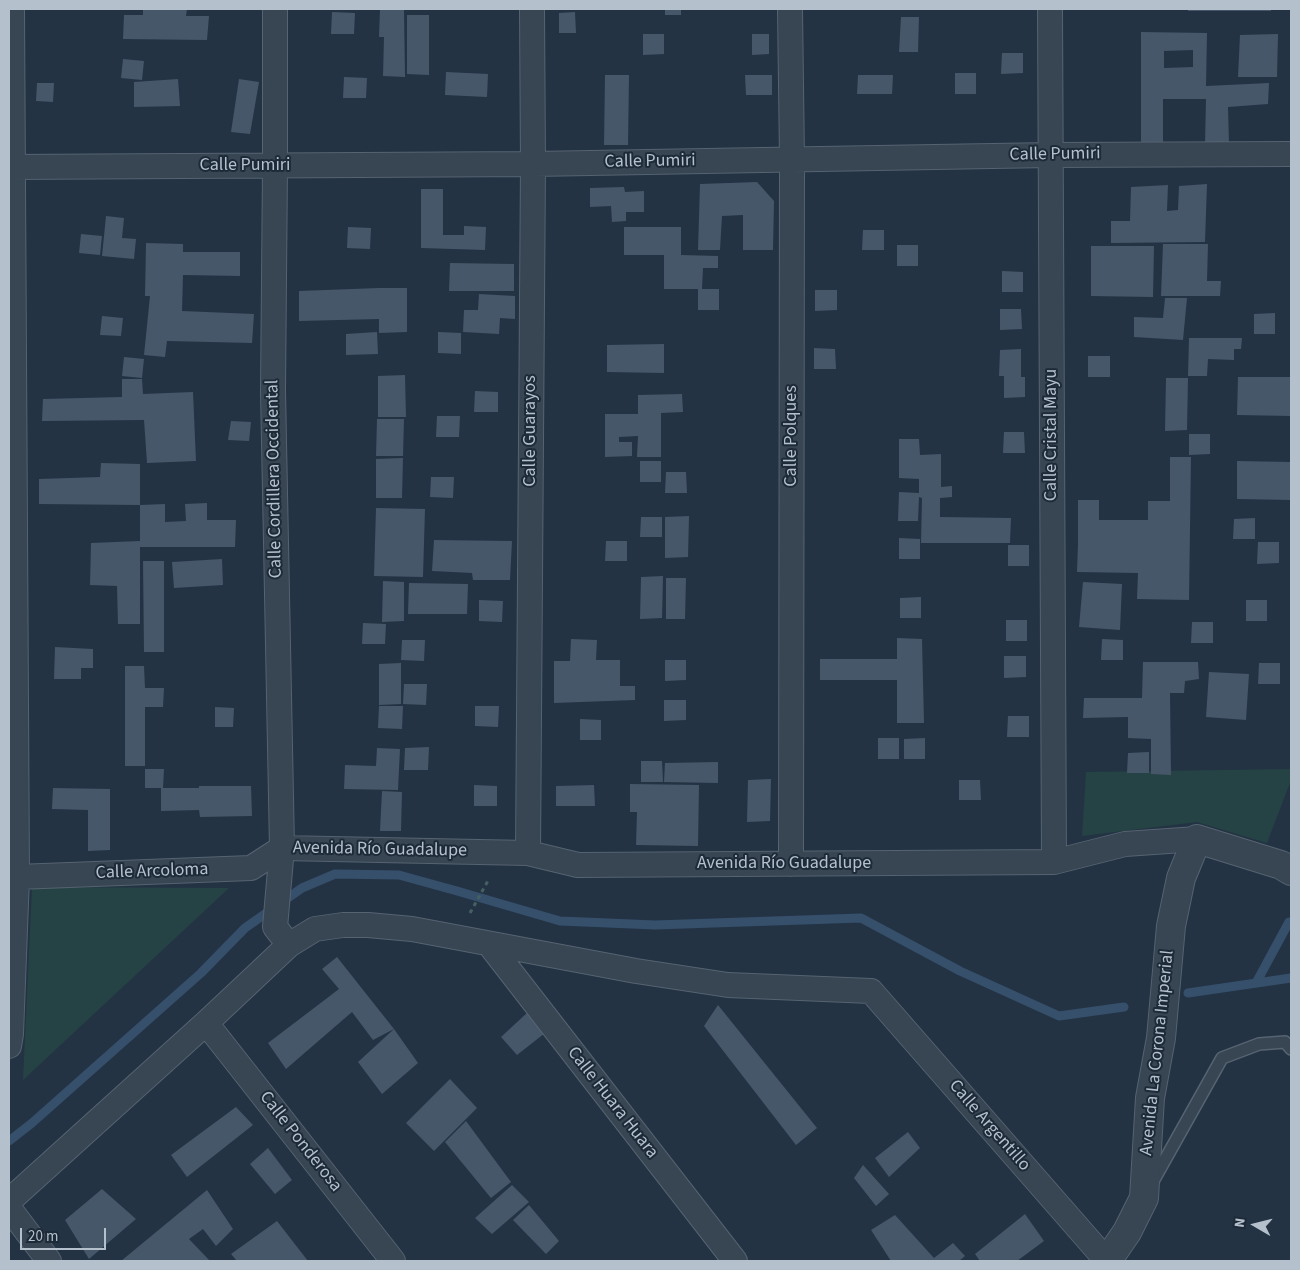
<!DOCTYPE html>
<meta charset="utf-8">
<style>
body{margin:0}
#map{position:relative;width:1300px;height:1270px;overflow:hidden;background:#233344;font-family:"Source Sans 3",sans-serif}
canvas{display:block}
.frame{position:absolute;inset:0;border:10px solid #b5c0cd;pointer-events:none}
.north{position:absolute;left:1230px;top:1200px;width:50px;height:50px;-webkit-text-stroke:4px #1d2a38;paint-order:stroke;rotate:278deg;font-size:14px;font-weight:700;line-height:20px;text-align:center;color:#b5c0cd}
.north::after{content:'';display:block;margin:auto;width:18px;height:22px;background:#b5c0cd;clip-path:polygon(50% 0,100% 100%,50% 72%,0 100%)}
.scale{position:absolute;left:20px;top:1228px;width:86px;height:22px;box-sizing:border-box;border:2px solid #b5c0cd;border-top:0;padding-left:6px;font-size:15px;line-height:18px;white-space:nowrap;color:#b5c0cd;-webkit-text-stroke:4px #1d2a38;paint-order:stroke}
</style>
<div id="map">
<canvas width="1300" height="1270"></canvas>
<div class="frame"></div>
<div class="north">N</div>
<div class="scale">20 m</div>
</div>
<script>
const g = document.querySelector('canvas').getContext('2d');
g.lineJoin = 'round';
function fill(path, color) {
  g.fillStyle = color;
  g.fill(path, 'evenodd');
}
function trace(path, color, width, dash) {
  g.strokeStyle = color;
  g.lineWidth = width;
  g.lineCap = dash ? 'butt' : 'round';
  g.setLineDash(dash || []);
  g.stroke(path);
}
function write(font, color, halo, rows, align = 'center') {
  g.font = font + ' "Source Sans 3",sans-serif';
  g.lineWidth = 4;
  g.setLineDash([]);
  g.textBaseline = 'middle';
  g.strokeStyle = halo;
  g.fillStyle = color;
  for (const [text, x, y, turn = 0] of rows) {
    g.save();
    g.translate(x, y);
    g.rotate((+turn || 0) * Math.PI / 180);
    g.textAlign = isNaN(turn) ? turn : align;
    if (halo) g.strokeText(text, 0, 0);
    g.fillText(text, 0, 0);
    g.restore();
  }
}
fill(new Path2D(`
 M1291,769V780L1267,843L1197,822L1082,836L1086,772Z
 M32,887L229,888L23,1080Z`), '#254344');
trace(new Path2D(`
 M1256,983L1289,922
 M1188,993L1291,978
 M9,1141L32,1123L201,973L245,928L302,888L335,874L399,875L457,891L560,921L655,925L861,918L960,971L1059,1016L1124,1007`), '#36506c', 9);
fill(new Path2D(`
 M143,9H187L186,16H209L207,40L123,39L124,15H143Z
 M380,9H404L405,77L383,76L384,37H379Z
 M665,9H681V15H665Z
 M1188,9H1271V11H1188Z
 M332,12L355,13L354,34H331Z
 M575,12L576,33H559V13Z
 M407,15H429V75L407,74Z
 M901,17H919L918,52H899Z
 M1141,32L1207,33L1206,86L1269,83L1268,104L1228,107L1229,145L1205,144L1206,99H1163V144H1141ZM1193,50V67L1164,68V51Z
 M643,34H664V54L643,55Z
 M752,34H769V54L752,55Z
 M1278,34L1277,77H1238L1240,35Z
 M1002,53H1023V73L1001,74Z
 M123,59L144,61L142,80L121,78Z
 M446,72L488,74L487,97L445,95Z
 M955,73H976V94H955Z
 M605,75H629L628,145H604Z
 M745,75H772V95H746Z
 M858,75H893L892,94H857Z
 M344,77L367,78L366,98H343Z
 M178,79L180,106L134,107V82Z
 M239,79L259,82L250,134L231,132Z
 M37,83H54L53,102L36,101Z
 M757,182L774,201L773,250H743V215L722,216L720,250H698L700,184Z
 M1207,184L1205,242L1111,243V221H1130L1131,187L1168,185L1167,211L1178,210L1179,186Z
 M624,187L625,192L644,191V212H626V221L612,222L611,206L590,207V188Z
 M421,189H443V235H464V226L486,227L485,250L421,248Z
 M106,216L124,218L122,238L136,239L134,259L102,256Z
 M348,227L371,228L370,249L347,248Z
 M624,227H681V255L718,256V268H703L702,289H719V310H698V289H664V255H624Z
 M863,230H884V250H862Z
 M81,234L102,236L100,255L79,253Z
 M146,243L183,244V252H240V276L183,275L182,311L254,314L252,343L167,341L165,357L144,355L150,296H145Z
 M1163,244H1208L1207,281H1221L1220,296H1161Z
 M897,245H918V266H897Z
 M1091,246H1154L1153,297L1091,296Z
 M450,263L514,264V291H449Z
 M1002,271L1023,272V292H1002Z
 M379,288H407V332L379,333V319L299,321V291Z
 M815,290H837V310L815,311Z
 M479,294L515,296V319L500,318L499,334L463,332L464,310H478Z
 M1165,298H1187L1183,340L1134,337V317L1163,318Z
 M1000,309H1021L1022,329L1000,330Z
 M1275,313V334H1254V314Z
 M102,316L123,318L121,336L100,335Z
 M377,332L378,354L346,355V334Z
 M438,332L461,333V354L438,353Z
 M1189,338H1242L1241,349H1234V360L1208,359L1207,376H1188Z
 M664,344V373L607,372V345Z
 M814,348L835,349L836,369H814Z
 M1021,349V377H1025V397L1004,398V376H999L1000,350Z
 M1088,356H1110V377H1088Z
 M124,357L144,359L142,378L122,376Z
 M405,375L406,417H378V376Z
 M1238,377H1291V416L1237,415Z
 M1166,378H1188L1187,430L1165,431Z
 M122,379H142L143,394L193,392L196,461L147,463L144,420L42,421L43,399L122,397Z
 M475,391L498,392V412H474Z
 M682,394L683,412L661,413V457H637L638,436L619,437V442H632V456L605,457V414H638V395Z
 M437,416H460L459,437H436Z
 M377,419H404L403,456H376Z
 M231,421L251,422L249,441L228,440Z
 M1004,432H1024L1025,453H1003Z
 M1189,434H1210V454L1189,455Z
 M899,439H919L920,455L941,454V487L952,486V497L940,498V517L1011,518L1010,543H921L922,498L919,497L918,521H898L899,492L919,493V479L899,478Z
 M1170,457H1191L1189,600L1137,599L1138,573L1077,572L1078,544V500H1099V520H1148V501H1170Z
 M403,458L402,498H376V459Z
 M640,461H661V482H640Z
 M1237,461L1291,462V500L1237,499Z
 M101,463L140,464V505L165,504V522L186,521L185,504L207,503V520H236L235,547H140V624H118L117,586L90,585L91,543L140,541V505L39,504V479L100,477Z
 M666,472H686L687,493H665Z
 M431,477H454L453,498L430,497Z
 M376,508L425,509L423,577L374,576Z
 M689,516L688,557L665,558V517Z
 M641,517H662V537H640Z
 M1255,518V539H1233L1234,519Z
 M899,538L920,539V559H899Z
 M434,540L512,541L510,580H473L472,573L432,571Z
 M606,541H627V561H605Z
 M1258,542H1279V563L1257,564Z
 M1008,545H1029V566H1008Z
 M222,559L223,585L174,588L172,562Z
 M143,561H164V652H144Z
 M663,576L662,618L640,619L641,577Z
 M666,578H686L685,619H666Z
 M383,581L404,582V621L382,622Z
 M1083,582L1122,584L1120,630L1079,627Z
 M409,583L468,584L467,614H408Z
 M921,597V618H900V598Z
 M479,600L503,601L502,622L479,621Z
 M1246,600H1267V621H1246Z
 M1006,620H1027V641H1006Z
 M1192,622H1213V643H1191Z
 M363,623L386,624L385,644H362Z
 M897,638L922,639L924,723H897V680H820V659H897Z
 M571,639L597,640L596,660H620V686H635V700L554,703V661H570Z
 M1102,639L1123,640V660H1101Z
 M402,640H425L424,661L401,660Z
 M55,647L93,649V668H81V679H54Z
 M1004,656H1026V677L1004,678Z
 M665,660H686V680L665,681Z
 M1143,662H1198L1199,679L1185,681L1184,693H1170L1171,775L1151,774V739L1128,738V717L1083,718L1084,698H1142Z
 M401,663V704L379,705V664Z
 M1259,663H1280V684H1258Z
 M125,666H144L145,688H164L163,707H145V766H125Z
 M1209,672L1249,674L1246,720L1206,717Z
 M404,684H427L426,705L403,704Z
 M664,700H686V720L664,721Z
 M379,706H403L402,729L378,728Z
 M475,706H499L498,727L475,726Z
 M215,707L234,708L233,727H215Z
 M1008,716H1029V737H1007Z
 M580,719L601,720V740H580Z
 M878,738H899V759H878Z
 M925,738V759H904V739Z
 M429,747L428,770H404L405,748Z
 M377,748L400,749L398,790L344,789L345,765L376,766Z
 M1149,752V773H1127L1128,753Z
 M641,761H662L663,782H641Z
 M718,762V783L664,782L665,763Z
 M145,769H164L163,788H199V786H251L252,816L200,817L199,810L161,811V788H145Z
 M771,779L770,821L747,822L748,780Z
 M959,780H980L981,800H959Z
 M630,784L699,785L698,846L636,845L637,812H630Z
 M474,785L497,786V806H474Z
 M594,785L595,806H556V786Z
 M53,788L110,789V850L88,851V810L52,809Z
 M382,791L402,792L401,831H380Z
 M337,957L394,1029L418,1063L382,1094L358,1062L394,1029L373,1040L352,1012L286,1069L268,1043L339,989L322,969Z
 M718,1005L817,1128L796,1145L704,1026Z
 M528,1012L545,1033L517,1055L501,1037Z
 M450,1079L477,1108L434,1151L406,1123Z
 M236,1107L253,1125L187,1177L171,1155Z
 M466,1121L511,1182L491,1198L445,1142Z
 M908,1132L920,1148L889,1177L875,1158Z
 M268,1148L292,1180L275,1194L250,1164Z
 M863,1165L889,1194L876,1206L854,1178Z
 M512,1185L529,1202L492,1234L475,1218Z
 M102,1189L136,1219L89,1259L65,1220Z
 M207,1190L233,1229L216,1246L203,1229L189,1239L210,1261H121Z
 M529,1205L559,1241L546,1254L513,1220Z
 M1025,1214L1044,1241L1017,1261H980L975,1254Z
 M895,1215L934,1258L953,1243L965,1256L959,1261H891L871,1230Z
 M277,1221L308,1261H237L231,1254Z`), '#47576a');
const service = new Path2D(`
 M1152,1183L1222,1058L1259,1044L1285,1042L1291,1049`);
const minor = new Path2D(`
 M275,9V166L273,391L282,848L275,927L289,945
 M790,9L792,160L791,864
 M1050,9L1054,862
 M9,167L533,164L1050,155L1291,154
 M282,848L528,853L578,865L1054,862L1125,844L1197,839
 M528,853L533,164L532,9
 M17,877L251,868L282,848
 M489,944L735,1261
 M206,1023L393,1261
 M9,1046L11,1034L17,877L12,9
 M9,1201L206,1023L289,945L315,929L343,925H368L412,929L636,971L728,985L871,991L1107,1261
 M9,1208L49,1261`);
const tertiary = new Path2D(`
 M1107,1261L1127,1232L1144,1198L1150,1098L1161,1038L1171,926L1181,878L1197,839L1281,865L1291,871`);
trace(service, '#566370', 14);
trace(minor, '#566370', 26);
trace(tertiary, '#566370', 30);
trace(new Path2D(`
 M470,913L489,879`), '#446061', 3, [4, 4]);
trace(service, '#384553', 11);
trace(minor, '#384553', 24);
trace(tertiary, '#384553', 28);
write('18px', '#b5c0cd', '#1d2a38', [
 ["Calle Pumiri",1055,155,-1],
 ["Calle Pumiri",650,162,-1],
 ["Calle Pumiri",245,166],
 ["Calle Guarayos",531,431,-90],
 ["Calle Cristal Mayu",1052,435,-90],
 ["Calle Polques",792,436,-90],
 ["Calle Cordillera Occidental",275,479,-91],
 ["Avenida Río Guadalupe",380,850,1],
 ["Avenida Río Guadalupe",784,864],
 ["Calle Arcoloma",152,872,-2],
 ["Avenida La Corona Imperial",1158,1053,-84],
 ["Calle Huara Huara",612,1103,52],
 ["Calle Argentillo",989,1126,49],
 ["Calle Ponderosa",300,1142,52]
]);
</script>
